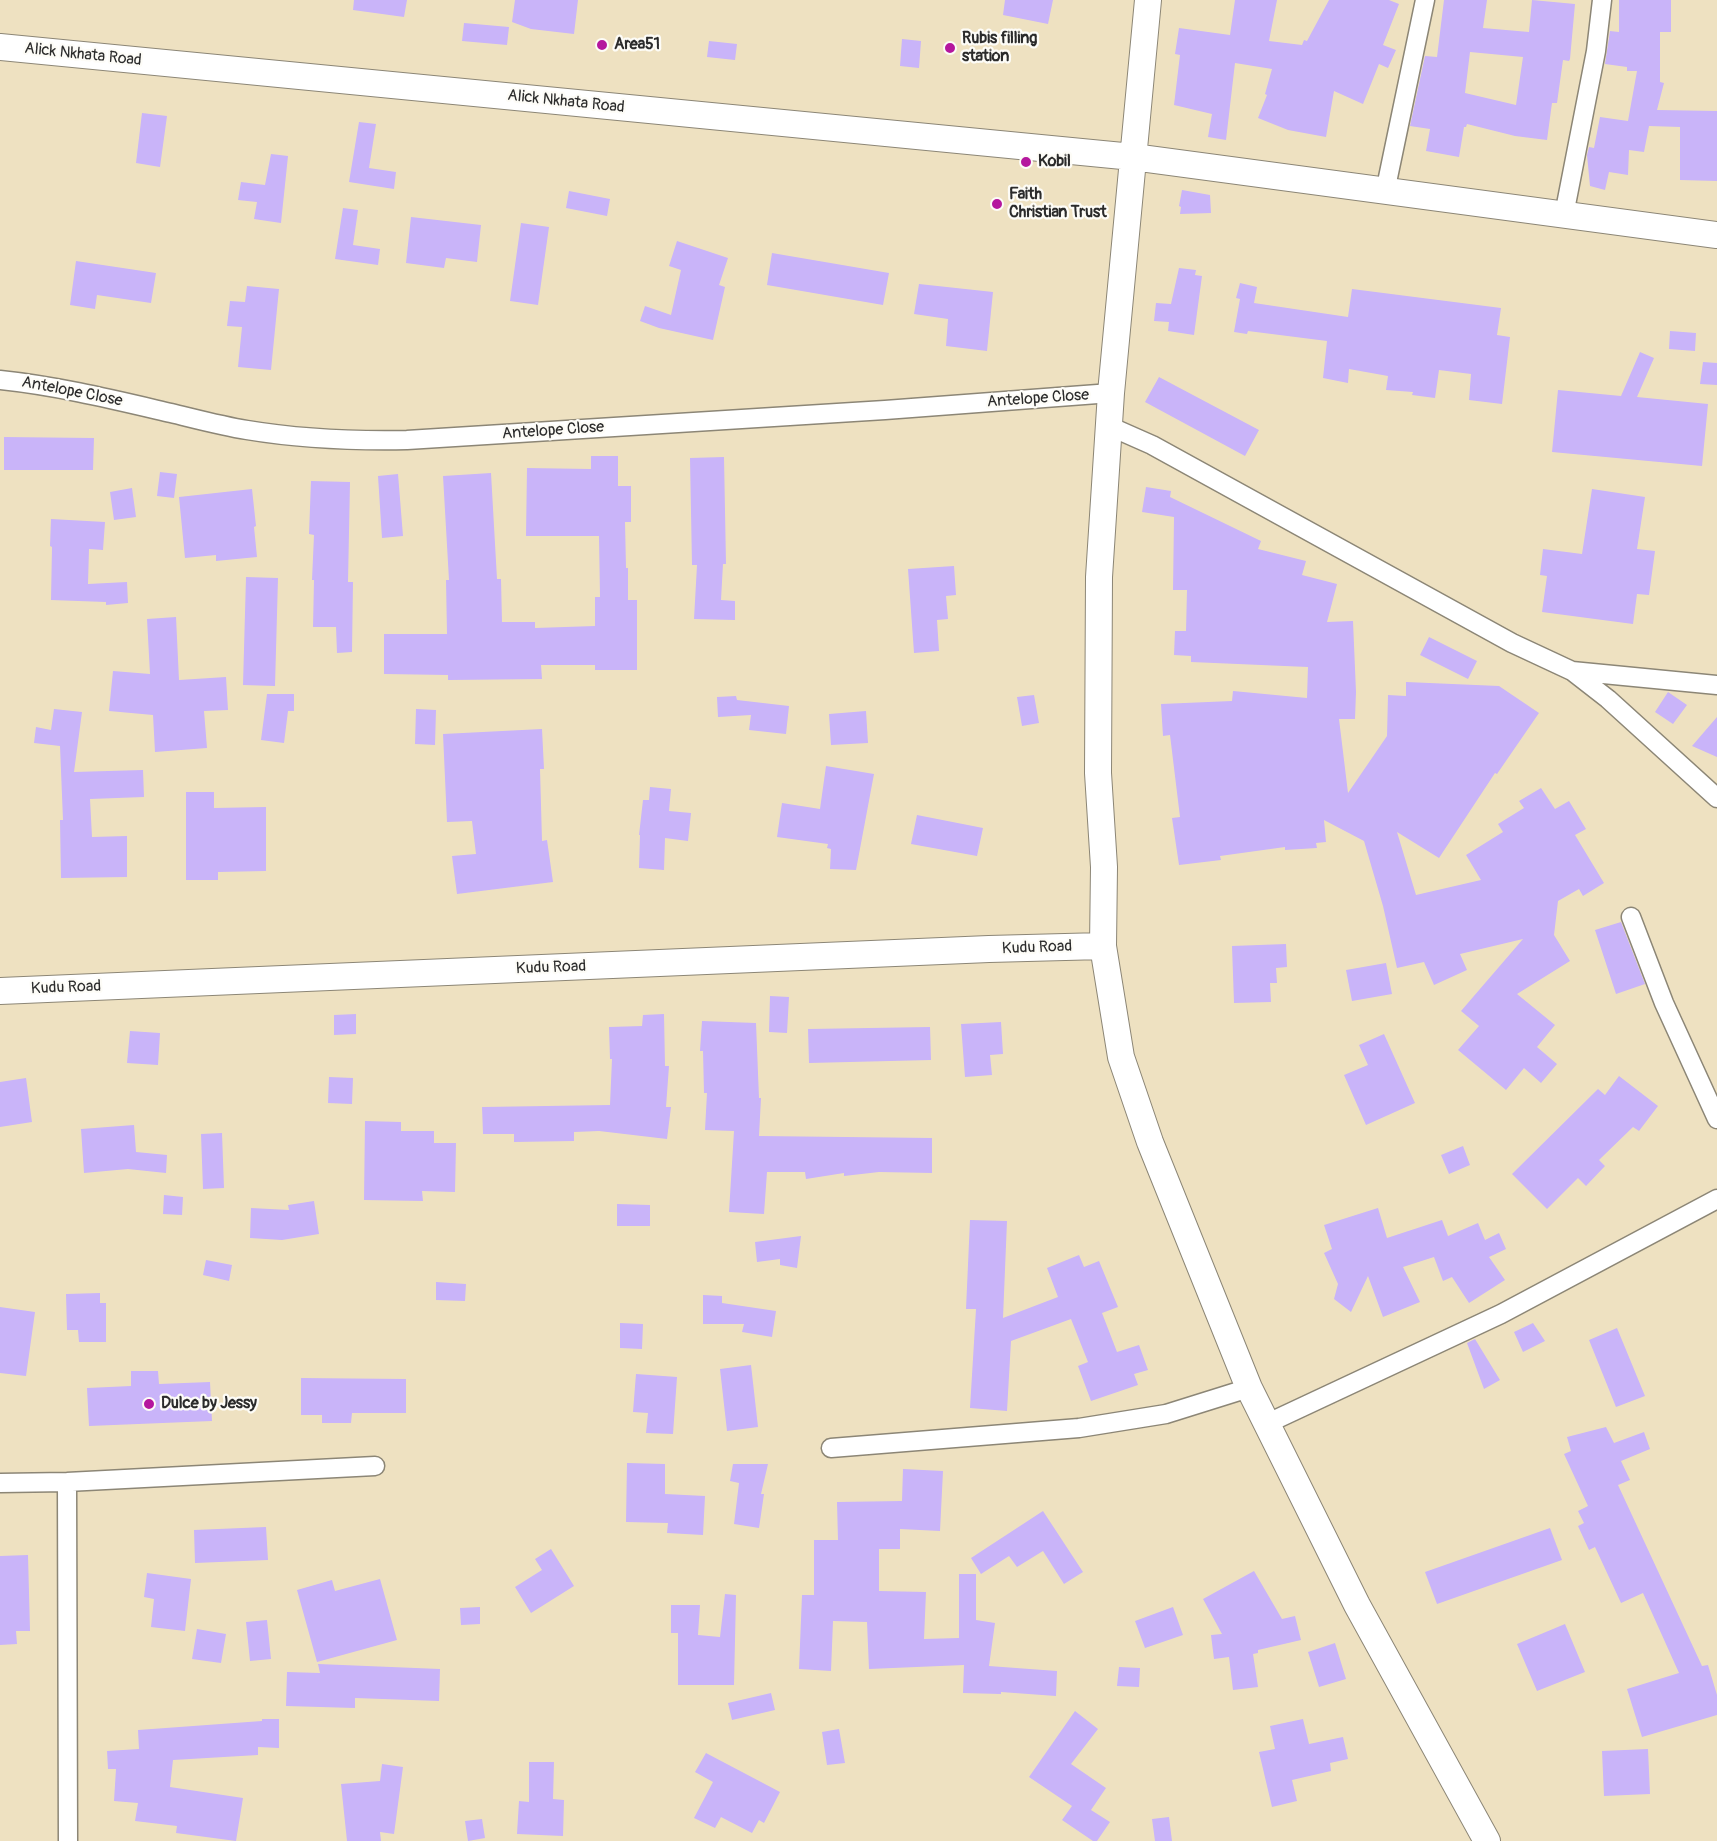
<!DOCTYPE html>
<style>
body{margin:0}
canvas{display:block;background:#eee1c1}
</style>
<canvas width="1717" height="1841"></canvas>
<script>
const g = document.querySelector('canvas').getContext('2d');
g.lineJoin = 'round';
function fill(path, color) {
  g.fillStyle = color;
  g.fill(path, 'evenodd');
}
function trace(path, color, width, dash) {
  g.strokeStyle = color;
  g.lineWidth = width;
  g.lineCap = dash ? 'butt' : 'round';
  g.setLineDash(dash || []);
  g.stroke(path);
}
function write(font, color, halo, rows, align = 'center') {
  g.font = font + ' Pangolin,sans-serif';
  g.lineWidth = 4.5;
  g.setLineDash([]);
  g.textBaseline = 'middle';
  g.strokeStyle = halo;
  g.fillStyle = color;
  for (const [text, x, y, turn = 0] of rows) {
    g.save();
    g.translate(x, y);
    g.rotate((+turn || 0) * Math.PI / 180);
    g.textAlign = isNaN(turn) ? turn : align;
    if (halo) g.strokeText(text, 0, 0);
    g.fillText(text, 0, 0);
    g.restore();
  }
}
fill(new Path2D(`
 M354,0H407L404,17L353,10Z
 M515,0H578L574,34L531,29L512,22Z
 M1005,0H1053L1048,24L1003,15Z
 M1235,0H1277L1269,41L1302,45L1304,40L1307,41L1329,0H1389L1399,4L1383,45L1396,50L1388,68L1379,64L1363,104L1334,91L1326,137L1288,130L1258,118L1267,95L1265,94L1272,69L1235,63L1226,140L1208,137L1212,114L1174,105L1180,55L1175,54L1179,28L1230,35Z
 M1444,0H1487L1483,28L1529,32L1532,0L1575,4L1570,59L1569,61L1563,60L1557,103H1552L1547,140L1515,136L1467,124L1466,127H1464L1459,157L1426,151L1430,129L1410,126L1425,56L1437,57ZM1470,52L1523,57L1516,105L1465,93Z
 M1619,0H1671V32H1660V82L1664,83L1657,110L1717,111V181L1680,180V127L1649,126L1644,152L1629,150L1628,175L1609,172L1605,190L1590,186L1587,155L1589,147L1594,148L1600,117L1628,121L1637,71H1627V67L1605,64L1610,31L1619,32Z
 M464,23L509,27L507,45L462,41Z
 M902,39L921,41L919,68L900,66Z
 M709,41L737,44L735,60L707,57Z
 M142,113L167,116L160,167L136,163Z
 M359,122L376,124L369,168L396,172L394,189L349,182Z
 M271,154L288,156L281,223L254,219L257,202L238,200L241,182L265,185Z
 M1182,190L1210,195L1211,213L1180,214L1181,207L1179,206Z
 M569,191L610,199L607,216L566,208Z
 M343,208L358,210L353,245L380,249L378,265L335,259Z
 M411,217L481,225L477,262L446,258L444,268L406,263Z
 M521,223L549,227L538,305L510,301Z
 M677,241L728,258L719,285L725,287L713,340L659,328L640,321L645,306L671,315L681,270L669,266Z
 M772,253L889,273L883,305L767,285Z
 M76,261L156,273L151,303L97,295L95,309L70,305Z
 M1179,268L1196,270L1195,275L1202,276L1194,335L1168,331L1169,322L1154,321L1156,303L1171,304Z
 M1240,283L1257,287L1254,303L1348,317L1352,289L1501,308L1497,335L1510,337L1502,404L1469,400L1471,374L1439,370L1435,398L1412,395L1413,392L1386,390L1388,376L1349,369L1348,383L1323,378L1327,341L1248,331L1247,334L1234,332L1240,299L1236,298Z
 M919,284L993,292L987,351L946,346L948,319L914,314Z
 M247,286L279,289L271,370L238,367L242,327L227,326L230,301L245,302Z
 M1670,331L1696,333L1695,351L1669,349Z
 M1640,352L1654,358L1637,397L1708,404L1702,466L1552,452L1558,390L1621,396Z
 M1703,362L1717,363V385L1700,384Z
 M1159,377L1259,430L1245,456L1145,402Z
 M4,437L94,438L93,470H4Z
 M591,456H618V486H631V522H625L626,568H628V600H637V670H595V665H541L542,679L448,680V675L384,674V634H447L446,580H449L443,476L491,473L497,579H501L502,622H535V628L595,626V597H600L599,536H526L527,468L591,469Z
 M724,457L726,564H723L721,600L735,601V620L694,619L697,565H692L690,458Z
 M160,472L177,474L174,498L157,496Z
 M398,474L403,536L382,538L378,476Z
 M311,481L350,482L348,582H353L352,652L337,653L336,627H313L314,580H312L314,535L309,534Z
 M1146,487L1171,491L1170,497L1261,541L1258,549L1306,561L1302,575L1337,584L1327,622L1353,621L1356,692L1355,719H1339L1348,793L1387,736L1388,695L1406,696V682L1499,686L1539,713L1497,774L1495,773L1439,858L1397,832L1416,895L1481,880L1466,855L1503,832L1498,824L1524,808L1519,801L1541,788L1555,809L1569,801L1586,829L1575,835L1604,883L1583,896L1579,889L1558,901L1554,935L1570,961L1517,994L1555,1025L1537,1047L1557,1064L1541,1083L1524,1068L1506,1090L1458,1050L1479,1026L1461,1011L1523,939L1460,954L1467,970L1434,985L1424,962L1397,968L1383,906L1364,841L1324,820L1326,842L1316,843L1317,848L1285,850V847L1220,856L1221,860L1179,865L1172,818L1180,817L1170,735L1163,736L1161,704L1232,701L1233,691L1307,698L1308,667L1191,662V656L1174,655L1175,631H1186L1187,590H1173L1174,517L1142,512Z
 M132,488L136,517L114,520L110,492Z
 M252,489L256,526L254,527L257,557L216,561V555L185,558L179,497Z
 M1592,489L1645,497L1637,549L1655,551L1649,595L1637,594L1633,624L1542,612L1547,576L1540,575L1543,549L1582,554Z
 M51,519L105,522L103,550L89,549L88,584L127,582L128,603L106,605V602L51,600L52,547L50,546Z
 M954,566L956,595L946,596L948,619L937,620L939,651L914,653L908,569Z
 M246,577L278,578L275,686L243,685Z
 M176,617L179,680L226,677L228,710L204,711L207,748L155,752L153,715L109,711L113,671L150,674L147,619Z
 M1429,637L1477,661L1468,679L1420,655Z
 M1668,692L1687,705L1673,724L1655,712Z
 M267,694H294V711H288L284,743L261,740Z
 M1034,695L1039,723L1022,726L1017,697Z
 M736,696L737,700L789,706L786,734L749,730L751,715L718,717L717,697Z
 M54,709L82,712L74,772L143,770L144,797L90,799L92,837L127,836V877L61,878L60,820H63L60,746L34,743L36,727L51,730Z
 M416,709L436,710L435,745L415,744Z
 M866,711L868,743L831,745L829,714Z
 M1717,717V757L1692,746Z
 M542,729L544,769H540L542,841L547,840L553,882L457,894L452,856L476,854L472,821L447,822L443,734Z
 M826,766L874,774L856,870L830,869L831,849L827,848L828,844L777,837L782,803L820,809Z
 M650,787L671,789L669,811L691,813L688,841L665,838L664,870L639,868L640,835H639L643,800H649Z
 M186,792H214V808L266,807V871L218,872V880H186Z
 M917,815L983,828L977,856L911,844Z
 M1621,922L1645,984L1616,994L1595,930Z
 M1286,944L1287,967L1276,968L1277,983H1270L1271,1002L1234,1003L1232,946Z
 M1386,963L1392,994L1352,1001L1346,970Z
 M770,996L789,997L787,1033L769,1032Z
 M356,1014V1034L334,1035V1015Z
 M664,1014L665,1066H669L666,1107H671L667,1139L599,1131L574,1132V1141L514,1142V1134H483L482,1107L610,1105L612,1059H610L609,1027L642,1026L643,1015Z
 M702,1021L756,1023L759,1098H761L759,1136L932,1138V1173L879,1172L844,1176V1173L806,1179L805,1172H767L764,1214L729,1212L734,1131L705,1130L707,1093H704L703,1051H700Z
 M1001,1022L1003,1054L990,1055L992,1075L965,1077L961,1024Z
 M930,1027L931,1060L809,1063L808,1029Z
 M130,1031L160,1033L158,1065L127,1063Z
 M1384,1034L1415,1103L1366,1125L1344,1075L1368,1065L1359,1045Z
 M1619,1076L1658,1106L1639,1131L1633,1127L1599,1160L1605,1166L1586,1186L1578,1178L1547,1209L1512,1174L1598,1089L1605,1095Z
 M329,1077L353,1078L352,1104L328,1103Z
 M26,1078L32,1122L0,1127V1082Z
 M365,1121L401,1122V1131H434V1143H456L455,1192L422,1191L423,1201L364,1200Z
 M134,1125L136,1152L167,1155L166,1173L128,1169L84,1173L81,1129Z
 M222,1133L224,1188L203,1189L201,1134Z
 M1463,1146L1470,1165L1449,1174L1441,1155Z
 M164,1195L183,1197L182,1215L163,1214Z
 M314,1201L319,1234L282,1240L250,1238L251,1208L289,1210L288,1205Z
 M617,1204L650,1205V1226H617Z
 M1378,1208L1387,1238L1442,1220L1448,1236L1478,1223L1485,1240L1499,1233L1506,1249L1489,1257L1505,1280L1469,1303L1452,1277L1443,1281L1434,1257L1403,1267L1420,1302L1383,1317L1368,1276L1351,1312L1334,1299L1338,1284L1324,1253L1332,1249L1324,1225Z
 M970,1220L1007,1221L1003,1318L1058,1297L1047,1268L1079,1255L1084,1267L1099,1261L1118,1307L1102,1313L1117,1352L1139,1345L1148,1370L1134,1374L1138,1385L1091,1401L1078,1366L1088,1362L1071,1319L1011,1341L1007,1411L970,1408L976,1309H966Z
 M801,1236L797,1268L780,1265V1259L757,1262L755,1242Z
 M206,1260L232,1265L229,1281L203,1275Z
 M436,1282L466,1284L465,1301L436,1300Z
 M100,1293V1303H106V1342H79L78,1330H67L66,1294Z
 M703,1295L722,1296V1303L776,1311L772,1337L742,1332L744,1324H703Z
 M0,1307L35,1312L26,1376L0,1373Z
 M620,1323L643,1324L642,1349L620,1348Z
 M1533,1323L1545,1341L1523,1352L1514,1332Z
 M1617,1328L1645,1396L1616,1407L1589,1340Z
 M1475,1339L1500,1380L1484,1389L1467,1343Z
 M751,1365L758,1427L727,1431L720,1369Z
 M131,1371H158L159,1384L210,1382L212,1421L89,1426L87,1388L131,1386Z
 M636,1374L677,1377L673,1434L646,1433L648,1413L633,1412Z
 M301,1378L406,1379V1413H352L351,1423H322V1415H301Z
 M1606,1427L1614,1443L1644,1432L1650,1449L1621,1461L1630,1480L1618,1485L1702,1666L1708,1665L1717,1695V1715L1642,1737L1627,1689L1679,1673L1643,1593L1621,1603L1595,1547L1589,1550L1578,1526L1584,1523L1578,1511L1588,1506L1564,1454L1571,1451L1567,1437Z
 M627,1463L665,1464V1494L705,1496L703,1535L667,1533L668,1523L626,1522Z
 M733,1464H768L761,1494H764L759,1528L734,1524L739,1483L730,1481Z
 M903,1469L943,1471L940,1531L900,1529V1549H879V1591L926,1592L924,1639L959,1638V1574H976V1620L995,1623L989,1666L1057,1671L1056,1696L1001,1692V1694L963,1693L964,1665L869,1669L867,1622L833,1621L831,1671L799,1669L802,1595H814V1540H838L837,1502L902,1501Z
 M1043,1511L1083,1572L1064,1584L1043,1551L1017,1567L1009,1556L981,1574L971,1558Z
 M266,1527L268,1560L195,1563L194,1530Z
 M1550,1528L1562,1560L1437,1604L1425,1572Z
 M551,1549L574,1586L531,1613L515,1587L542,1570L535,1559Z
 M28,1555L30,1631H16L17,1644L0,1645V1556Z
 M1254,1571L1282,1619L1295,1616L1301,1640L1258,1650V1653L1253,1654L1258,1687L1233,1690L1229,1657L1214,1659L1211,1635L1222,1634L1203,1599Z
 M147,1573L191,1579L185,1631L151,1627L154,1599L144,1597Z
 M380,1579L397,1640L317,1662L297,1590L332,1580L335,1591Z
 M725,1594L736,1595L734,1685H678V1633H671V1605H700L698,1635L720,1637Z
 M480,1607V1624L461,1625L460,1608Z
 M1173,1607L1183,1635L1145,1648L1135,1621Z
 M267,1620L271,1659L250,1661L246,1622Z
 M1565,1624L1585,1672L1537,1691L1517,1644Z
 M197,1629L226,1634L221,1663L192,1659Z
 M1335,1643L1346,1679L1319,1687L1308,1652Z
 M318,1664L440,1669L439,1701L355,1698V1708L286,1706L287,1672L320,1673Z
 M1119,1667L1140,1668L1139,1687L1117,1686Z
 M771,1693L775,1710L732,1720L728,1703Z
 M1075,1711L1098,1729L1071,1764L1106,1788L1091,1810L1110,1822L1097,1841H1093L1062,1820L1072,1806L1029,1777Z
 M262,1719H279V1748L258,1747V1755L173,1760L170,1787L243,1798L236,1841L176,1833L177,1826L135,1821L138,1803L114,1801L116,1769H108L107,1751L139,1749L138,1730L262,1721Z
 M1303,1719L1309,1744L1343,1737L1348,1759L1330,1763L1331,1771L1292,1780L1297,1801L1272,1807L1259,1752L1275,1749L1270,1726Z
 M839,1729L845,1763L827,1765L822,1732Z
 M1648,1749L1650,1794L1604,1796L1602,1751Z
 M706,1753L780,1792L764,1823L759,1820L752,1833L721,1817L715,1828L694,1818L713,1782L695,1772Z
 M529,1762H554L553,1799L564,1800L563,1836L517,1834L519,1801L529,1802Z
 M382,1764L403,1767L394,1834L380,1832L381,1841H347L341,1784L380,1781Z
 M1169,1817L1172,1841H1155L1152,1819Z
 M482,1819L485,1838L468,1841L465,1821Z`), '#c9b4f9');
const street = new Path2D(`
 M1385,192L1425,0
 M1564,215L1596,51L1602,0
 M0,380C58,386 115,400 171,413C196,419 222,426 247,430C301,439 353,441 407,440L885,410L1111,393
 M1109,426L1152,445L1512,643L1572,671L1717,685
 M1572,671L1608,699L1717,798
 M1631,917L1664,1003L1717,1119
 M1266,1424L1501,1314L1717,1199
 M831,1448L1079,1428L1166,1414L1249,1388
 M67,1482L68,1841
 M0,1483L67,1482L375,1466`);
const secondary = new Path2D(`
 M1148,0L1111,393L1099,577L1098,773L1104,867L1103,946L1121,1057L1150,1142L1249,1388L1357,1605L1487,1841
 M0,47L1133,157L1717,235
 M0,991L989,949L1103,946`);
trace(street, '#8c8676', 21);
trace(secondary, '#8c8676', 28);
trace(street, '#fff', 18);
trace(secondary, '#fff', 26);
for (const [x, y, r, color] of [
 [602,45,6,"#b5179e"],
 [950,48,6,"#b5179e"],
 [1026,162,6,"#b5179e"],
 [997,204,6,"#b5179e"],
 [149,1404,6,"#b5179e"]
]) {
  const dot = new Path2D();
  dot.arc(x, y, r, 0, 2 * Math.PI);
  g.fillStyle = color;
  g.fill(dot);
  trace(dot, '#fdfcf7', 2);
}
write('bold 16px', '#2b2b2b', '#fdfcf7', [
 ["Rubis filling",962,39],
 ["station",962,57],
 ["Area51",614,45],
 ["Kobil",1038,162],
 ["Faith",1009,195],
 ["Christian Trust",1009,213],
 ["Dulce by Jessy",161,1404]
], 'left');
write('16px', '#2b2b2b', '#fdfcf7', [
 ["Alick Nkhata Road",83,55,6],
 ["Alick Nkhata Road",566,102,6],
 ["Antelope Close",72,392,11],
 ["Antelope Close",1038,399,-4],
 ["Antelope Close",553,431,-4],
 ["Kudu Road",1037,948,-2],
 ["Kudu Road",551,968,-2],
 ["Kudu Road",66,988,-2]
]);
</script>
